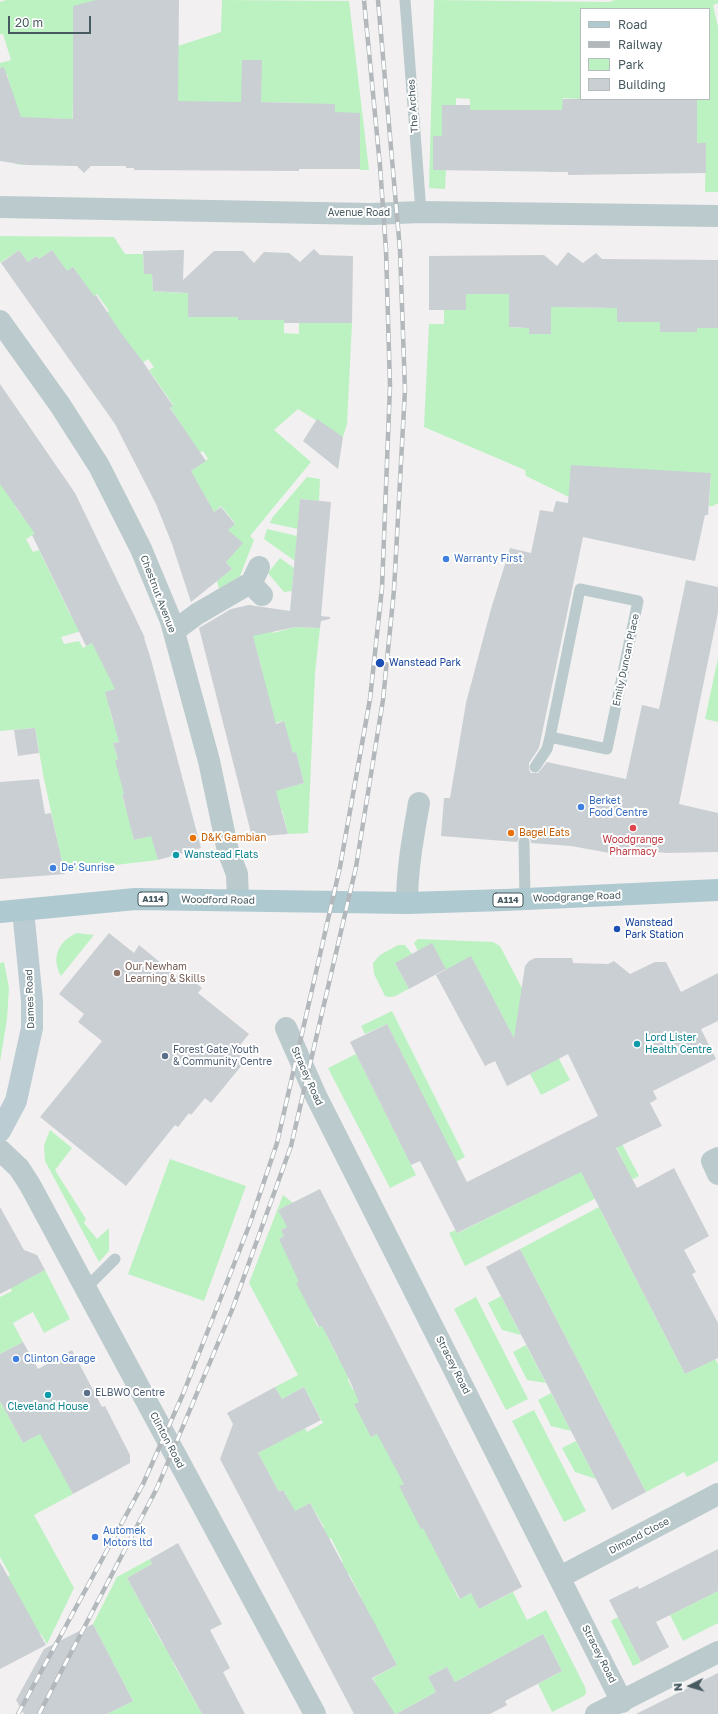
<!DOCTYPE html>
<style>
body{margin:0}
#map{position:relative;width:718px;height:1714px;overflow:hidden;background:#f2f0f0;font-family:"Golos Text",sans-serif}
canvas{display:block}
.legend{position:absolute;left:580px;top:8px;width:130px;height:92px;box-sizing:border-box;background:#fff;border:1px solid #b5bdbf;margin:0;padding:5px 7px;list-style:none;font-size:12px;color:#475a5f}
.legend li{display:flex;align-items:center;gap:8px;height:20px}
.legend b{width:20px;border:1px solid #b5bdbf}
.north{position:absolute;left:670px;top:1666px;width:40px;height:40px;-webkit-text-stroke:3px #fff;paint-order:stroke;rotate:265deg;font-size:11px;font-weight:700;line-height:16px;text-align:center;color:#475a5f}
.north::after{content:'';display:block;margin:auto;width:14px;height:18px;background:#475a5f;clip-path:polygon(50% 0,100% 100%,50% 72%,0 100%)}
.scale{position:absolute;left:8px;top:16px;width:83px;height:18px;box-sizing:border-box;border:2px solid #475a5f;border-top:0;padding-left:5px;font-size:12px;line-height:14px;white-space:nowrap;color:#475a5f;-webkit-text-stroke:3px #fff;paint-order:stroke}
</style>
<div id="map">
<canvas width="718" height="1714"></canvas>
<ul class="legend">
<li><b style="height:5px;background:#aec9d0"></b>Road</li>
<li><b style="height:5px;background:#b2b8bb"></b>Railway</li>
<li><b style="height:11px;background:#bcf2c2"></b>Park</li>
<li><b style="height:11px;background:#cacfd3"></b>Building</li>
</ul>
<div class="north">N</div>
<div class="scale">20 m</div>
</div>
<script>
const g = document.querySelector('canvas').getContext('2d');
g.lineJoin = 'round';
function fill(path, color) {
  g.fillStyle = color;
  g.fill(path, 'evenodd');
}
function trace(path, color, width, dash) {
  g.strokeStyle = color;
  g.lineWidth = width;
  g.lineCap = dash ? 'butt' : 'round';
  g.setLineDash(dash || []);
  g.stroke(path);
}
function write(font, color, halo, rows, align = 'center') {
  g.font = font + ' "Golos Text",sans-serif';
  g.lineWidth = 4;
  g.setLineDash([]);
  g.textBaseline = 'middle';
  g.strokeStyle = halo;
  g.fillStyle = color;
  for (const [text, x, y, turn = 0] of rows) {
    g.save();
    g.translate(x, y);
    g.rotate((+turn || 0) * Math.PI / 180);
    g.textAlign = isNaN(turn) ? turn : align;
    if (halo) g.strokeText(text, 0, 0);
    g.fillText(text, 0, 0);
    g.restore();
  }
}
fill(new Path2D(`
 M6,0H96L84,97H73L72,166H69L70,133L59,118H37L25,132L24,165L15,164C17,134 16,103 7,74L0,76V63L11,60L3,34H0V2Z
 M222,0L349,1L369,170H360V113H348L304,138V103L261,102V73L245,134L155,106L178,46L221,32Z
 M434,0L609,2L615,0H718V3L713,5L718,27V192H705L706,143H697V99H709V9H581V99L578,139V99L563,98L561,172H548V148L553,147V110H540L539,120L507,110H492L470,136V99L456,98V105L442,106V136L433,137V170H446L445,189L429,188Z
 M0,236L114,237L125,254H143L144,274H152L153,291L183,293L188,288V317H225L284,290V333L299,334V319L352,323L347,424L343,437L298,409L274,430L311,462L250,536L254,540L240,576L219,589L217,581L232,569L226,562L220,537L235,523L221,506L199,525L208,501L202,492L179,479L208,459L203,451L199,453L170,407L173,405L149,370L154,367L148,359L135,368L85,328L109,311L97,294L74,310L79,276L73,267L53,281L59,261L52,250L39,259L36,256L28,262L19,250L0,263Z
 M554,286H558V307L605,308L618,298L617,322H650L660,299V332H697L698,300L705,328H718V503L713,506H709L711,473L569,497L526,476L525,470L424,427L429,324H444V293H450L451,310H466V294H492L509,290V327L523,328L529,319V334H551V307H554Z
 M0,472L21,502L15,506L22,516L40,531L26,539L33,552L39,550L70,614L81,631L61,637L64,644L79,641L83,648L92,643L125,687L105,692L108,701L129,703L109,708L114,724L122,741L113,743L118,759L115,760L130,792L122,795L125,807L155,799L131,828L134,840L164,832L155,847L158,860L64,871L44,779L35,728L0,731Z
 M307,477L320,479L319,501L301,499L298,529L270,523L272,518Z
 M267,529L297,536L295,561L264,539Z
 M280,558L294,568L292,591L284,592L268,573Z
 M252,605L263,621L270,620L273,633L295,627L320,628L315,673L308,833L288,834L282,810L276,811L271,792L304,783L296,753H293L283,721L255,729L262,670L244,606Z
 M718,658V722L705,719Z
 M77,933L94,935L61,976C51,958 58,941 77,933Z
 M418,939L493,942L500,946L570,1080L541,1095L530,1074L543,1067L519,1048L471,957L446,970L432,944L418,951L414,943Z
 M398,945H405L412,954L395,963L409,989C401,992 393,1000 385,996L374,974L373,963L380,955Z
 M4,962L9,988L7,1019L0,1062V963Z
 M392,1011L465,1157L436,1172L411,1072L387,1024L365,1034L361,1026Z
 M356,1054L416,1175L390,1188L328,1068Z
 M50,1130L72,1148L55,1170L86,1219L84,1223L97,1239L109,1228V1251L99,1262L45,1161L44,1145Z
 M622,1144L639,1176L465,1266L449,1233L456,1230L458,1233L592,1166L623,1161L616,1147Z
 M170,1159L246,1186L204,1301L128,1274Z
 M283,1195L293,1203L278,1210L284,1221H298L281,1230L284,1236L279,1239L303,1280L297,1283L326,1310L313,1317L318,1327L331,1321L327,1336L338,1358L362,1346L348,1380L353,1390L377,1378L413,1374L357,1403L371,1437L377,1434L426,1472L400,1486L448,1515L451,1583L459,1599L484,1587L475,1600L479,1609L513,1592L527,1620L546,1610L585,1687L586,1693L584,1696L552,1712L538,1684L562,1671L543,1634L455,1682L447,1667L428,1677L436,1692L396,1714L394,1713L392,1714L360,1692L376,1684L373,1678L397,1665L384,1641L360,1653L337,1610L361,1597L349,1574L325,1587L319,1575L343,1562L331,1538L306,1551L300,1540L324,1527L310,1503L287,1516L291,1505L283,1490L279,1492L258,1453L305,1428L307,1432L323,1423L304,1387L282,1399L275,1387L298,1375L249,1283Z
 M599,1207L685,1374L715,1359L718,1364V1461L687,1477L684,1472L646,1492L520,1249Z
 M0,1268L22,1282L45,1270L70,1319L44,1333L33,1312L13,1323L23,1342L0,1354V1297L12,1291Z
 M501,1296L521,1335L502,1330L488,1303Z
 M476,1297L528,1399L506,1410L454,1309Z
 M526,1345L546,1383L527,1380L513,1352Z
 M551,1393L571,1431L551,1426L538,1400Z
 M0,1401L23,1443L53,1427L46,1443L59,1469L90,1453L66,1479L73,1494L34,1515L74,1588L47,1644L41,1634L14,1648L0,1581L10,1575L0,1557Z
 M534,1410L586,1511L564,1522L512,1421Z
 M576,1441L596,1479L575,1472L562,1448Z
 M150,1559L152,1564L127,1578L143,1607L169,1593L174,1603L148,1618L164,1646L190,1632L179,1660L173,1663L202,1714H107L133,1701L93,1624L117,1577Z
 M718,1591V1623L683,1641L670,1615Z
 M618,1617L641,1662L633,1666L611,1621Z`), '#bcf2c2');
fill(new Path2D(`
 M96,0H179L178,101L241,102L242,60H262L261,102L335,104V112L360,113V169H299V171L134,170V168H126V166H91L84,173L77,166L26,165L0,161V68L4,67L21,117L73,119V6Z
 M563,99H697V143H706V173L568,175V172L433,170V136H442V105H470V110H562Z
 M314,249L320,255L353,256L352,323H284V320H238V317H188V293L153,291L152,274H144L143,251L184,250L183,280L214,251H243L254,263L264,252L289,253L300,262Z
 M19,250L28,262L36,256L39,259L52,250L67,271L73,267L94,296L96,295L121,333L143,362L173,406L170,408L206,461L191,471L214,512L221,507L235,524L228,530L243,543L226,562L232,569L191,602L172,544L156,504L115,424L1,263Z
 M568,252L583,263L596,253L602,259L718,260V328H697V332H660V322H617V308L551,307V334H529V328L509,327V294H466V310H429V256L544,255L557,266Z
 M0,384L75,493L145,638H144L150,656L201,848L158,860L151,836L134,840L122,794H124L115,760L118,759L113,743L119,742L105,692L115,689L92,643L86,646L32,535L35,534L0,484Z
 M317,419L343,437L338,469L303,441Z
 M571,465L711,473L708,515H705L695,561L583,537L539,748L529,763V770L531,773H538L547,762L626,779L642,705L659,709L686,580L718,587V612L679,804L718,813V852L667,853L657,852H642L639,855L626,856L571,846L531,843L530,838L524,835L520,836L517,842L441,836L444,798H450L466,703L491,609L510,548L531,553L540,510L553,512L556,501L568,503Z
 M300,499L331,502L321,616L330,617V619L321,621L320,628L295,627L253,636L276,724L284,721L293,753L296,752L304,783L276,791L288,834L252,837L199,628L231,609L249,605L290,611Z
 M35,728L39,753L18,756L14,730Z
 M39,779L45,814L51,813L65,874L0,879V782Z
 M109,933L134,953L139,945L177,976L181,971L202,988L198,993L249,1034L235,1051L246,1060L211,1103L205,1098L191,1115L189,1113L178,1127L175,1125L126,1186L40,1117L102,1041L78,1022L84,1014L59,994Z
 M432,943L446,969L409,989L395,963Z
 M471,956L514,1038L525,966L529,961L535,958H572L573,963L608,964L614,961L630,974L655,962H666L681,992L718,973V1021L701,1029L716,1059L653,1091L657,1099L650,1103L662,1126L616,1148L637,1188L674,1168L709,1236L684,1250L696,1272L692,1274L718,1323V1358L685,1374L581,1172L457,1233L420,1161L411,1165L350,1042L387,1024L467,1182L598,1116L568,1054L507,1086L495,1061L485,1066L436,975Z
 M320,1189L522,1587L479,1609L471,1593L460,1599L423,1528L421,1529L399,1486L404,1484L377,1434L371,1437L354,1404L359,1402L349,1379L322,1326L319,1327L296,1283L299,1282L279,1239L284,1236L281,1230L287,1227L278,1210Z
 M0,1207L24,1250L37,1255L45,1270L0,1294Z
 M520,1249L646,1492L612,1510L486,1267Z
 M23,1342L38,1369L72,1350L102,1407L105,1406L130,1455V1463L73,1494L40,1434L23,1443L0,1401V1354Z
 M275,1387L282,1399L304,1387L321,1420L258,1453L279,1492L283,1490L295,1511L310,1503L397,1665L372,1678L395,1714H354L220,1459L233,1424L227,1413Z
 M178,1543L222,1624L210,1630L230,1668L223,1672L245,1714H202L127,1578L152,1564L150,1559Z
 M718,1549V1591L656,1622L669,1647L641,1662L609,1600L638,1586L639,1589Z
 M0,1562L46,1645L0,1669Z
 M93,1624L133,1701L107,1714H24L16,1700L44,1649Z
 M543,1634L562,1671L505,1701L507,1705L490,1714H396L436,1692L428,1677L447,1667L455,1682Z
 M718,1673V1714H636Z`), '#cacfd3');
trace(new Path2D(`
 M405,0L421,212
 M535,767L547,749L550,737L580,589L638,601L607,749L550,737
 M524,842L525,899
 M86,1288L115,1259`), '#bbcacd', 11);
trace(new Path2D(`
 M0,207L371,214L421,212L718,216
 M0,321L60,405L99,466L141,549L171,621L209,761L228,851L237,874L238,900
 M251,584L259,567
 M174,631L197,614L245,586L251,584L262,595
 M407,903C407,869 413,837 419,803
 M286,1028L316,1096L622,1702
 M0,1150L19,1168L30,1185L315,1714
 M718,1158L712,1161L718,1174
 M560,1577L718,1494
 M596,1714L718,1652`), '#bbcacd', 22);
trace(new Path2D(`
 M0,1131L16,1101L32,1028V1001L23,910`), '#bbcdd3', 22);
trace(new Path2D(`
 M0,912L135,899L407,903L505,900L718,890`), '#aec9d0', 22);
const rail = new Path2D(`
 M18,1714L143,1484L183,1394L249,1226L277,1143L340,867L370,699L382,588L390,386L386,250L380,166L364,0
 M39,1714L157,1488L232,1310L291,1146L356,867L383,700L394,590L405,390L400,250L378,0`);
trace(rail, '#b2b8bb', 4.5);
trace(rail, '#fff', 3, [9]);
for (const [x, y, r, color] of [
 [446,559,4,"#3f7fe0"],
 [380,663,5,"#1a4fb4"],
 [581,807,4,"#3f7fe0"],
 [633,828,4,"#e0444e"],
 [511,833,4,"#e8710a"],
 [193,838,4,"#e8710a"],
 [176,855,4,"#0f9aa8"],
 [53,868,4,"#3f7fe0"],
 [617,929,4,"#1a4fb4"],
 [117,973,4,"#8d6e63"],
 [637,1044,4,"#0f9aa8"],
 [165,1056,4,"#5c6f8a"],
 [16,1359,4,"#3f7fe0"],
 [87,1393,4,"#5c6f8a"],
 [48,1395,4,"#0f9aa8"],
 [95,1537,4,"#3f7fe0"]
]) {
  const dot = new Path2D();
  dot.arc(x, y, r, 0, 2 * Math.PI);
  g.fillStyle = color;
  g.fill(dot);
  trace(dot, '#fff', 1.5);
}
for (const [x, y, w] of [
 [153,899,30],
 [508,900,30]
]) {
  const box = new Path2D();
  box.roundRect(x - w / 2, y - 7, w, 14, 3);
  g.fillStyle = '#fff';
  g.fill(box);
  trace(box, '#475a5f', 1);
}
write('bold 9px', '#475a5f', null, [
 ["A114",153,899],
 ["A114",508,900]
]);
write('10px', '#475a5f', '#fff', [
 ["The Arches",413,106,-94],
 ["Avenue Road",359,213],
 ["Chestnut Avenue",158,594,69],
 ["Emily Duncan Place",626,660,-78],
 ["Woodgrange Road",577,897,-2],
 ["Woodford Road",218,900,1],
 ["Dames Road",30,999,-92],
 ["Stracey Road",307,1076,66],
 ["Stracey Road",453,1365,63],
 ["Clinton Road",167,1440,62],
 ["Dimond Close",639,1536,-28],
 ["Stracey Road",599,1654,63]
]);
write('10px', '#366cbe', '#fff', [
 ["Warranty First",454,559],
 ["Berket",589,801],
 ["Food Centre",589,813],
 ["De' Sunrise",61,868],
 ["Clinton Garage",24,1359],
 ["Automek",103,1531],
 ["Motors ltd",103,1543]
], 'left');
write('10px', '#164399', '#fff', [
 ["Wanstead Park",389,663],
 ["Wanstead",625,923],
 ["Park Station",625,935]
], 'left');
write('10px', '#c56008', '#fff', [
 ["Bagel Eats",519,833],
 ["D&K Gambian",201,838]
], 'left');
write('10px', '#be3a42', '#fff', [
 ["Woodgrange",633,840],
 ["Pharmacy",633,852]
]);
write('10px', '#0d838f', '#fff', [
 ["Wanstead Flats",184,855],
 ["Lord Lister",645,1038],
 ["Health Centre",645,1050],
 ["Cleveland House",48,1407,"center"]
], 'left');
write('10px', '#785e54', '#fff', [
 ["Our Newham",125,967],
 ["Learning & Skills",125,979]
], 'left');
write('10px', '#4e5e75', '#fff', [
 ["Forest Gate Youth",173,1050],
 ["& Community Centre",173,1062],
 ["ELBWO Centre",95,1393]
], 'left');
</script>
